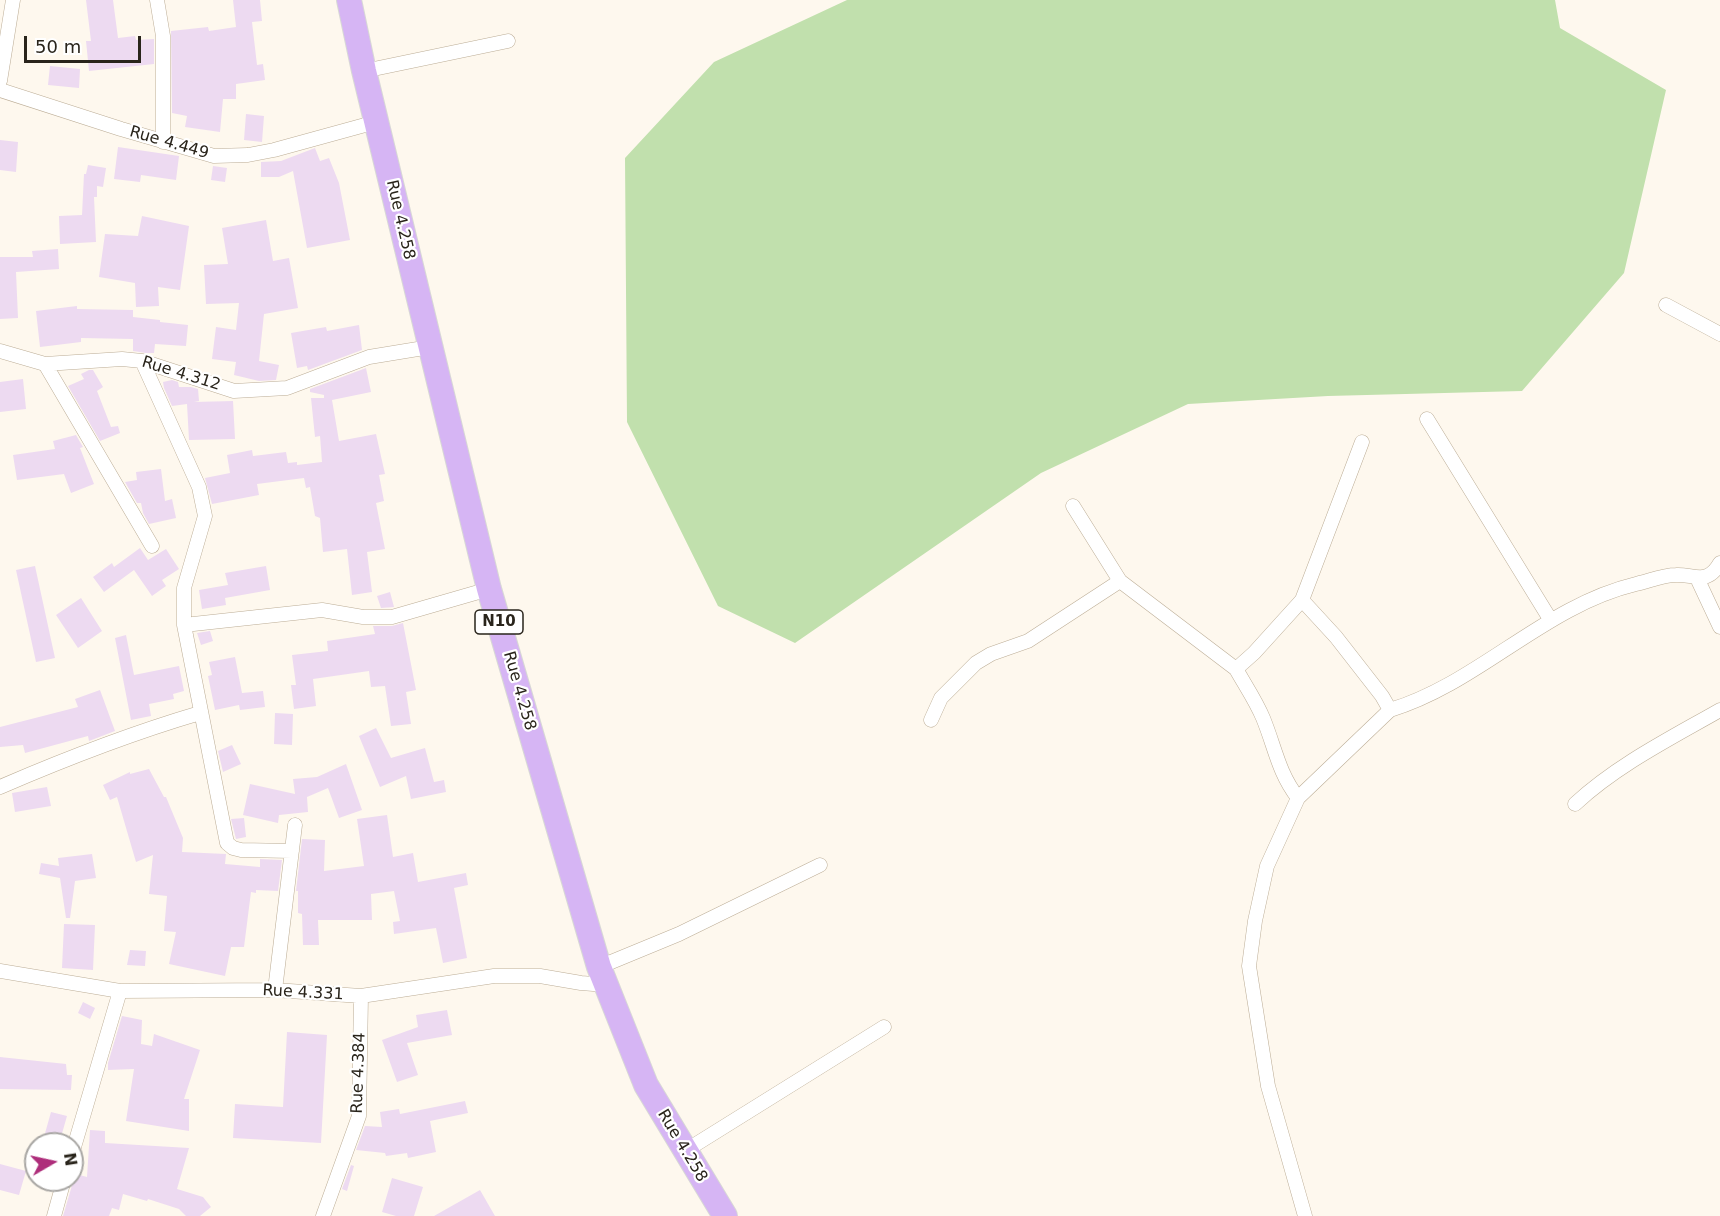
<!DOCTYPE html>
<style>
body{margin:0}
#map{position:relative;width:1720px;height:1216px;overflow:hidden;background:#fef8ee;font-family:"DejaVu Sans",sans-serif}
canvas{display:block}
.north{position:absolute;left:24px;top:1132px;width:60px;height:60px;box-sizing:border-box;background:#fff;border:2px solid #a9a7a4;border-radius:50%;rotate:81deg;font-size:16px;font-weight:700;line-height:24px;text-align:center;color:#29241b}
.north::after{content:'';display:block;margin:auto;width:21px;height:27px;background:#ae2e7b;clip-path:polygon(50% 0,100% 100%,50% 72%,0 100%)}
.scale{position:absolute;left:24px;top:36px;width:117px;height:27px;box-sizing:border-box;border:3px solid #29241b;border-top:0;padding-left:8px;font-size:18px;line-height:21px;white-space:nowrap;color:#29241b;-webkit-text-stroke:4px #fff;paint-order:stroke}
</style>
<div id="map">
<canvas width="1720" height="1216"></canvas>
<div class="north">N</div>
<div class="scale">50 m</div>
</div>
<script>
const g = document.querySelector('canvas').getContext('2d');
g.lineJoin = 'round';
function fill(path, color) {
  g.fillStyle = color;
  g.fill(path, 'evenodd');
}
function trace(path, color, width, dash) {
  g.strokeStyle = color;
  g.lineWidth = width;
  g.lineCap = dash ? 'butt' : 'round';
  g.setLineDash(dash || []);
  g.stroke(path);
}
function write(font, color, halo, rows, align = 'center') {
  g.font = font + ' "DejaVu Sans",sans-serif';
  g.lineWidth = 4.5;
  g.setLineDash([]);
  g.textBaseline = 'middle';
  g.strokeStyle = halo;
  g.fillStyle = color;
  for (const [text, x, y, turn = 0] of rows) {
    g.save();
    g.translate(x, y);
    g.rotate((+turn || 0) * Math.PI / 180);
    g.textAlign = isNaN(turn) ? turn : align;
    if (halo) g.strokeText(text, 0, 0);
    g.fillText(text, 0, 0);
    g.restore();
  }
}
fill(new Path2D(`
 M847,0H1555L1560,28L1666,90L1624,273L1522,391L1328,396L1188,404L1041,473L795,643L718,606L627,422L625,158L714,62Z`), '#c1e0ad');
fill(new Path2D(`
 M86,0H113L118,38L135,36L136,40L154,39V64L89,71L86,41H91Z
 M233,0H260L262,21L252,22L257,65L263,64L265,80L236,84V99H223L220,132L185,127L187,116L172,113L171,31L208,27L209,31L236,27Z
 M50,66L80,69L79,88L48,85Z
 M246,114L264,116L262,142L244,140Z
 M0,140L18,142L16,172L0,170Z
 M118,147L179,156L176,180L141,175L140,182L114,179Z
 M315,148L320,161L329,158L339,183L350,240L307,248L293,171L279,177H261V162L281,161Z
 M88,165L106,168L103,187L97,186V197H94L96,242L60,244L59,216L82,215L84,174H86Z
 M213,166L227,168L225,182L211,180Z
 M142,216L189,226L180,290L158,287L159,306L136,307L135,283L99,277L105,234L138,236Z
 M266,220L273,261L289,258L298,308L264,314L259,361L279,365L276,380L259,381L234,375L236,362L212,359L216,327L236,330L239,303L206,304L204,265L228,264L222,228Z
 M58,249L59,269L16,272L18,318L0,319V257H33L32,251Z
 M77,306V309L133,310V317L160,320V322L188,325L186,346L155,344L154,353H146L133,351V339L81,338V342L40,347L36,311Z
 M359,325L362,350L308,370L307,366L297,368L291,333L326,327L327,331Z
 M366,368L371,392L332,400L339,441L376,434L385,474L379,475L384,501L376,503L385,549L367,552L372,592L352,595L347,549L323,552L320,518L315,516L310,487L306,488L304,478L257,484L259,495L212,504L205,478L230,473L227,455L252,450L253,456L286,452L288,463L297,462V465L322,462L320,436L315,437L311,398H324V395L310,392V389Z
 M89,370H93L103,387L97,391L111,427L118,426L120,433L100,441L68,386L84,379L81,374Z
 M23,379L26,409L0,412V382Z
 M172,380L178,382L179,387H191L198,389L199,401L194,402L233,401L235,439L189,440L187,404L172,406L164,388L163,382Z
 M76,435L83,447L80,448L94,484L71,493L64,474L17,480L13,455L55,449L53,441Z
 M161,469L165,501L172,499L176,518L149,524L143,513L141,503H137L125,482L137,480L136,472Z
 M140,548L148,560L166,549L179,569L162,580L166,586L152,596L134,570L104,592L93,577L112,563L114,567Z
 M35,566L55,658L36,662L16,570Z
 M266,566L270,590L225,598L226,605L202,609L199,590L228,585L225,573Z
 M390,592L394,607L381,608L377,596Z
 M81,598L102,631L78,648L56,615Z
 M403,623L416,690L406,692L411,724L391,726L385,686L371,687L369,671L313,679L316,706L294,709L291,685H296L292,655L328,651L327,641L375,634L373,626H392Z
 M210,631L213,641L201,645L197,633Z
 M126,635L134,675L179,666L184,691L173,694L174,699L149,704L151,716L131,720L115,638Z
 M235,657L242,693L263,691L265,707L240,710L239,705L215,710L208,676L212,675L209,662Z
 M100,690L115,731L89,741L88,736L25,753L23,745L0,747V727L78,707L75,699Z
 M275,713L293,714L292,745L274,744Z
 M376,728L391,758L425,748L434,782L444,780L446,792L411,799L406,776L380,787L359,736Z
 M232,745L241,764L223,772L218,751Z
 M346,764L362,810L339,818L328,788L307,797L308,812L279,815L278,823L243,815L250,784L295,794L293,779L317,777Z
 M149,769L164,797H166L183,838L182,852L226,854L225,864L260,867V859L282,860L278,891L256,890V893L251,892L244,947H231L225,976L169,964L176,932L164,931L167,896L149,894L153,855L136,862L117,797L110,800L103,785L130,772V774Z
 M47,787L51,806L15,812L12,793Z
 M387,815L393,857L413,853L418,882L466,873L468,885L454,888L467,958L443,963L436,928L394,934L393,922L400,921L394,891L371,894L372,920H318L319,945H303L302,914L298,913V891H296L302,839L325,840L324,871L364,866L357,819Z
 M244,818L246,837L236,839L231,819Z
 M92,854L96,878L75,881L70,918H66L60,878L39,874L41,863L59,866L58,858Z
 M64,924L95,925L93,970L62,968Z
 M130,950L146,951L145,966L127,965Z
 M83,1002L95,1008L90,1019L78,1013Z
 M447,1010L452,1035L407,1043L418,1075L397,1082L382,1040L418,1027L416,1015Z
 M122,1016L142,1020L141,1044L152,1046L154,1034L200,1050L184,1099H189V1131L126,1121L134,1069L108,1070V1063Z
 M287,1032L327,1035L321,1143L233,1138L235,1104L283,1107Z
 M0,1057L66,1064L67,1075H72L71,1090L0,1089Z
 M465,1101L468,1113L430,1121L436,1152L408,1158L407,1153L386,1156L385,1153L356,1150L365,1126L382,1127L380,1112L399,1109L400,1114Z
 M51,1112L67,1116L59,1144H42Z
 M90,1130L105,1131V1143L189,1148L177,1189L203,1197L211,1207L200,1216H186L179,1209L148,1199L147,1201L123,1194L119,1210L112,1208L109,1216H63L73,1182L72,1173L87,1177Z
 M0,1164L26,1171L19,1195L0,1190Z
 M351,1165L354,1166L347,1191L342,1189Z
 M392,1178L423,1187L414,1216H396L382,1212Z
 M480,1190L495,1216H434Z`), '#eddaf1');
const street = new Path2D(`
 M157,0L163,36V142
 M364,71L508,41
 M0,81L13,0
 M0,90L121,129L214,156L248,155L274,150L376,122
 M1666,305L1720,334
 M0,351L45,364L122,359L142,361L234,391L287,388L369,357L430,347
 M142,361L199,487L205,516L184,588V625L227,843L233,848L241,850L292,851
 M45,364L152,546
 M1427,419L1550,619
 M1073,506L1120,581L1236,669L1254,653L1302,600L1362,442
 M1697,578L1720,627
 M1302,600L1336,637L1382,696L1390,710
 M184,625L322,610L363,617H392L489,589
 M1236,669C1245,685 1256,701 1263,718C1275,747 1278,772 1298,798
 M931,720L941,698L976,663L991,654L1028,641L1120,581
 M0,787C65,759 132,733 200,713
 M1575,804C1617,765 1671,738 1720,710
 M599,967L679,934L820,865
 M0,971L120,991L275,990L361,996L494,976H540L581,983L606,985
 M275,990L295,825
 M685,1151L884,1027
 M72,1154L120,991
 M54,1216L64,1180
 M323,1216L359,1116L361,996
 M1305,1216L1268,1086L1249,966L1255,921L1267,866L1298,798L1390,710C1479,683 1544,606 1636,584C1649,581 1663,575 1676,575C1694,574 1707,586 1720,563`);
const highway = new Path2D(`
 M349,0L364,71L489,589L599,967L646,1085L725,1216`);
trace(street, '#bcad96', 15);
trace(highway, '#d8d8d6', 26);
trace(street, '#fff', 14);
trace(highway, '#d6b5f4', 24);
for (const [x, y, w] of [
 [499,622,48]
]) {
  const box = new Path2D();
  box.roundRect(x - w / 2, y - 12, w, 24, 4.5);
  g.fillStyle = '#fff';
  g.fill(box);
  trace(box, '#29241b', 1.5);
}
write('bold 15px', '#29241b', null, [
 ["N10",499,622]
]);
write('16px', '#29241b', '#fff', [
 ["Rue 4.449",169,143,16],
 ["Rue 4.258",400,220,77],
 ["Rue 4.312",181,374,17],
 ["Rue 4.258",519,691,74],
 ["Rue 4.331",303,993,3],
 ["Rue 4.384",359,1073,-88],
 ["Rue 4.258",682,1146,59]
]);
</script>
